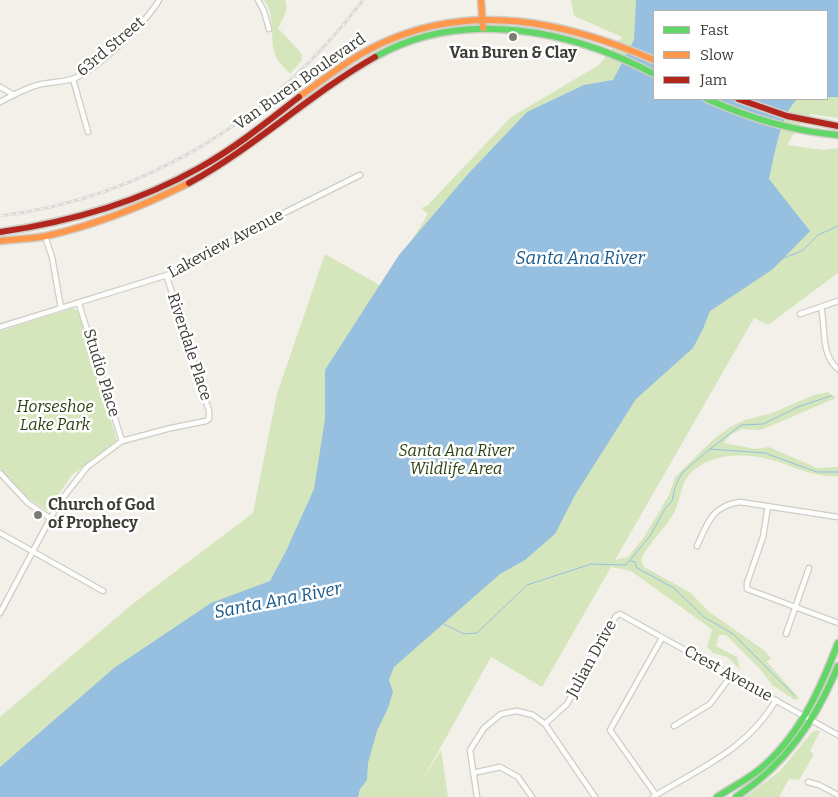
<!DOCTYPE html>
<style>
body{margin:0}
#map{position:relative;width:838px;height:797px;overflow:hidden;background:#f2f0e8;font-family:Bitter,serif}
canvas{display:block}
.legend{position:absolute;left:653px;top:10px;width:175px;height:90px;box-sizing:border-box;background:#fff;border:1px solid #b1b1af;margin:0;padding:6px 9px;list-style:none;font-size:15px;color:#3d3d37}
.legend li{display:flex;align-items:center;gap:10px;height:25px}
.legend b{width:25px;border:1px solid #b1b1af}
</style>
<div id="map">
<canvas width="838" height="797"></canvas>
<ul class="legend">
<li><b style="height:6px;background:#63d668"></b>Fast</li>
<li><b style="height:6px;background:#ff974d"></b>Slow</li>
<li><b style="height:6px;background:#b3261e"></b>Jam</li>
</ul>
</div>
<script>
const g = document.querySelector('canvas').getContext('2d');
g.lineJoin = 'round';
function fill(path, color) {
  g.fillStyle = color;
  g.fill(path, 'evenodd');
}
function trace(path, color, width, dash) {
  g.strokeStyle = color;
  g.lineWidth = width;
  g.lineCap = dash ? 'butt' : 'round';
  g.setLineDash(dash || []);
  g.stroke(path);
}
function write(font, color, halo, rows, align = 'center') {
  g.font = font + ' Bitter,serif';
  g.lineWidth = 5;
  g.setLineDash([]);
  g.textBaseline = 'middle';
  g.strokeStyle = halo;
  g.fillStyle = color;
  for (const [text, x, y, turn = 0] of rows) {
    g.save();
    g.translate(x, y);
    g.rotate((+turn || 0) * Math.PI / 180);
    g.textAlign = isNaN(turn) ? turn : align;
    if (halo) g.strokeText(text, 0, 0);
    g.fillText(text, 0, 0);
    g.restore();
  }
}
fill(new Path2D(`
 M264,0H285C289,10 283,19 278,28L302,54L301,61L290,74C286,69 280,64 277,59C268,41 277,16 264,0Z
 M571,0H838V118L811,114L799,125L787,145L823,150L838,148V273L768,325L754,318L615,560L628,557L644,537L669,495L675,477L715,438L730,427L745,420L772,413L814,395L828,392L836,398L761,430L742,429L730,435L724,443L756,449L769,447L817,468L838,467V476C812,478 793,465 768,459C743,452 700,454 685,481C680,491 679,503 674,513C664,530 649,542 641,560L644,567L691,593L708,611L765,651L771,658L767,662L799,698L795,700L772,685L760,669L726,635H719L716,646L737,657L740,669L727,657L713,653L707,647L712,630L706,625L631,571L611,567L542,687L491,657L420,784L441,750L448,797H0V717L130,606L253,513L277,394L325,254L383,287L428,214L421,208L427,206L511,117L599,65L622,37L574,16ZM654,11H827V99H654Z
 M72,308L80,312L117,441L72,475L47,511L21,493L0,468V331Z
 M817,730L820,732L810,751L814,754L799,780L789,779L779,797H745L780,771L812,732Z`), '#d5e6bd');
fill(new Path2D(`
 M636,0H838V97H827V11H654V99H798C781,111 774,158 769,179L810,231L773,269L710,311L703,329L693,348L636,399L575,495L555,534L525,560L500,574L394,667L389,680L393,692L388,708L377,731L368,763L367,780L360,789L358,797H0V767L114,668L211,603L270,581L286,551L314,489L325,419V370L399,255L469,173L527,112L584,85L613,80L634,40Z`), '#96bfe0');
trace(new Path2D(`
 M781,259L802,251L818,235L838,226
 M710,449L741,425L763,424L800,406L831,396
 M631,561L635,562L637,568L674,588L704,617L733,634L794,695
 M442,623L464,634L477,633L527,585L591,564L626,565L650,536L665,509L672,501L675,487L682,473L710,449L765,453L817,472H838`), '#96bfe0', 1);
const street = new Path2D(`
 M258,0L264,11L269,29
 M73,79L88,132
 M0,87L14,95
 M0,102C13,95 27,87 42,84C52,82 62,82 72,79C94,73 148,20 159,0
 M45,236L52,257L61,308
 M79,304L122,441
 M821,307C826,328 820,354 838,369
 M800,314L838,301
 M0,327L183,270L262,224L360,175
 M0,473L28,503L51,519
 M768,506L763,537L747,583V589L838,623
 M0,533L103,591
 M697,546C708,522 712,506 740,502L838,517
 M0,613L58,504L87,467L122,441L171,428L206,421L209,419V411L167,277
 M786,634L809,568
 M545,724L567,704L616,616L620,614L838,735
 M674,726L710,704L731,676
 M473,773L500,767L518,777L532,797
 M808,782L819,785L838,795
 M656,795L610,730L662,638
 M477,797L470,750L484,728L501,714L517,711L533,715L545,724L595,797
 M653,797C700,768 747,750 776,700`);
const fast = new Path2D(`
 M375,57C462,7 571,30 654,74
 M707,99C749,118 792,131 838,135
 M717,797C731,788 746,780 759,770C799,737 820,690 838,643
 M736,797C786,764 815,721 838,666`);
const slow = new Path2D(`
 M481,0L483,28
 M299,97C326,77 352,57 382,43C473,1 566,22 654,60
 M0,241C15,239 31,239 46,236C96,225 143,206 189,183`);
const jam = new Path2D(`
 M738,99L787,116L838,126
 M189,183C255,147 310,94 375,57
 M0,232C70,222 137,203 199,168C235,148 267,122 299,97`);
trace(street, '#cecdc7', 7);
trace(fast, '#cecdc7', 9);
trace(slow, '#cecdc7', 9);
trace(jam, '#cecdc7', 9);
trace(street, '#fdfdfc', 4.5);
trace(fast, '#63d668', 6);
trace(slow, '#ff974d', 6);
trace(jam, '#b3261e', 6);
const rail = new Path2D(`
 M0,216C147,197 274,118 363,0`);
trace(rail, '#dadad8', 3);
trace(rail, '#fff', 1, [4]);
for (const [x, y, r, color] of [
 [513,37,5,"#7c7c75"],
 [38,515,5,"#7c7c75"]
]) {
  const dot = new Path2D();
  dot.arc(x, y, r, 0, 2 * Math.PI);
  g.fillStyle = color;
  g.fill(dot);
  trace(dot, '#fff', 2);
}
write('16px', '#3d3d37', '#fff', [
 ["63rd Street",111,47,-40],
 ["Van Buren Boulevard",300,82,-35],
 ["Lakeview Avenue",226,244,-28],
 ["Riverdale Place",189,347,72],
 ["Studio Place",101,373,73],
 ["Julian Drive",592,659,-61],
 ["Crest Avenue",728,674,29]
]);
write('bold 16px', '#3d3d37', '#fff', [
 ["Van Buren & Clay",513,54],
 ["Church of God",48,506,"left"],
 ["of Prophecy",48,524,"left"]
]);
write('italic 16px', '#2e4211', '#fff', [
 ["Horseshoe",55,408],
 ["Lake Park",55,426],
 ["Santa Ana River",456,452],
 ["Wildlife Area",456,470]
]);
write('italic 18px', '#19598a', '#fff', [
 ["Santa Ana River",580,259],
 ["Santa Ana River",278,601,-11]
]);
</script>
